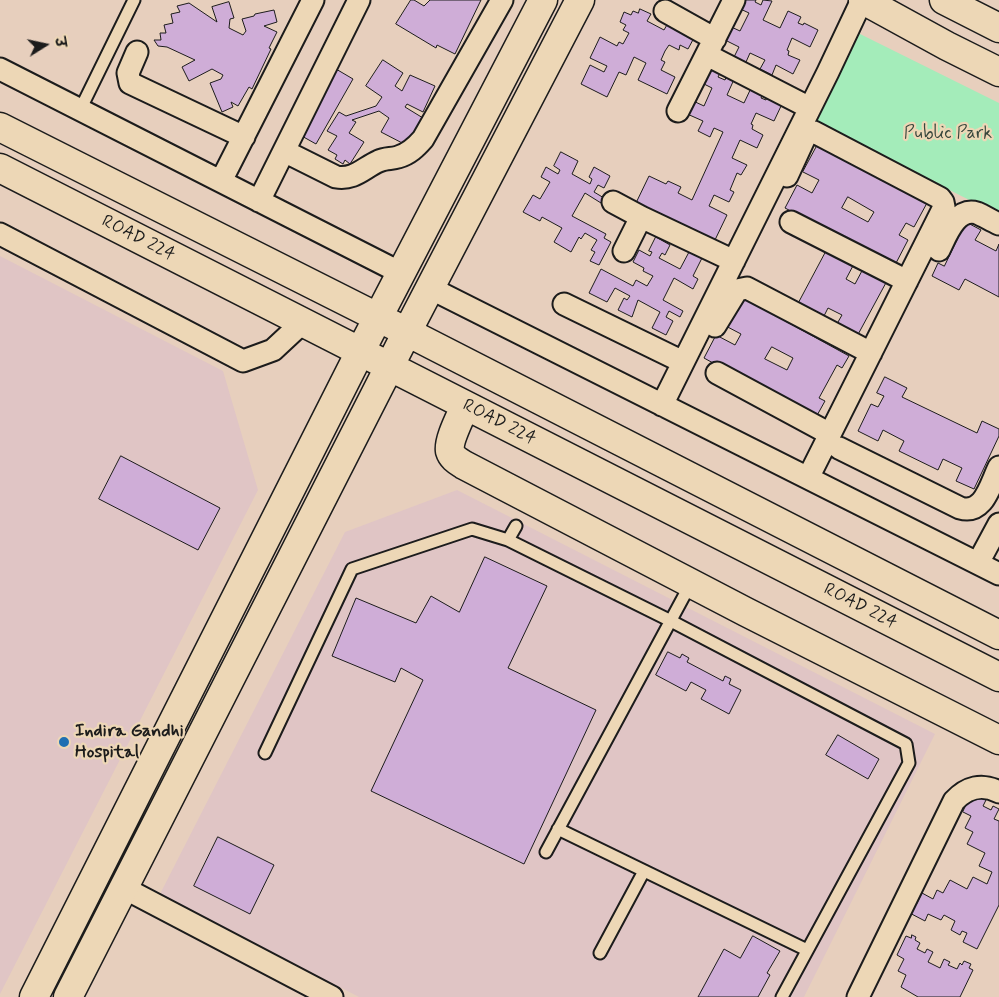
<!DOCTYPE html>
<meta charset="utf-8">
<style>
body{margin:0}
#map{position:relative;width:999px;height:997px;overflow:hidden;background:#e7cfbd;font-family:Mynerve,"Playpen Sans Deva",sans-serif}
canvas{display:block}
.north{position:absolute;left:20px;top:20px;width:50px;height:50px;-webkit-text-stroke:4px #edd7b6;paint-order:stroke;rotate:80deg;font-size:14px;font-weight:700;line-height:20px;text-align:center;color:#1c1c1c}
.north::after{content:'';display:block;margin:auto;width:18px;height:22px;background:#1c1c1c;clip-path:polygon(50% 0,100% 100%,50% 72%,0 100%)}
</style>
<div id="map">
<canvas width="999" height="997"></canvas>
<div class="north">उ</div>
</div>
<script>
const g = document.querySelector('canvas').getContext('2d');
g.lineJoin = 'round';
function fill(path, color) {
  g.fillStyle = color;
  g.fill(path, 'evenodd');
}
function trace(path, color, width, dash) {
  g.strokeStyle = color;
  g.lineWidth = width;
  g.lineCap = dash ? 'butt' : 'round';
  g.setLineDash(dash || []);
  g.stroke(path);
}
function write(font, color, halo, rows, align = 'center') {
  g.font = font + ' Mynerve,sans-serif';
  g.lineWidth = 4.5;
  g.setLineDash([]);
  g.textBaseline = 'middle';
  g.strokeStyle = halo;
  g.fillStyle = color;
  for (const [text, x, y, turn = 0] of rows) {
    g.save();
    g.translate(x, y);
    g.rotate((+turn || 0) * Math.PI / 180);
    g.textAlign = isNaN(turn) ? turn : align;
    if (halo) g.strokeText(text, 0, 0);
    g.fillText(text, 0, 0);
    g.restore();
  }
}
fill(new Path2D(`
 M0,256L223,371L258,490L0,994Z
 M457,490L935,734L804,997H359L160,894L345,532Z`), '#e0c5c5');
fill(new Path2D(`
 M854,31L999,103V215L811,120Z`), '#a4ecba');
const building = new Path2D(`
 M411,0H414L424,6L430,0H481L455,54L437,45L436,48L396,24Z
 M737,0H756L755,2L761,5L763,0L772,1L763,20L780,28L788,11L801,17L798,23L803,25L804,23L818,30L810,47L792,38L787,50L789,51L788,55L800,60L793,74L776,65L772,75L760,69L765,60L750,53L746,62L734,57L739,47L721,38L727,25L740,31L749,13L734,6Z
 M229,2L234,18L230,19L229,28L243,35L246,31L242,19L254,16L255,14L274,10L277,22L264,26L277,32L269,48L271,49L252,89L249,87L238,106L231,102L233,107L222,112L210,83L221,79L223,75L212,69L189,81L182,67L195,60L167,47L158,46L154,40H161L160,33H166L164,25L173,23L171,14L180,12L177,6L189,3L217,22L212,7Z
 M640,9L651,14L647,21L664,30L668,23L695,36L688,49L680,45L679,50L669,45L665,51L661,60L665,62L661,70L675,77L667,94L638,80L646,63L634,57L626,75L619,72L607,97L581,84L590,65L604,72L607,66L590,58L600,37L617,46L619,42L623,44L629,33L623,30L626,25L620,22L624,12L631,15L633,11L638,13Z
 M383,60L403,73L395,86L402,91L410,75L435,86L423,112L407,104L405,107L423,118L408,146L381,132L389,118L379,111L352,120L356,122L349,133L364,142L350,164L345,160L343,164L335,159L337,155L328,150L337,136L327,131L339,112L346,116L376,106L382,97L366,86Z
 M704,66L720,73L718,77L725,80L728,72L736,75L727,95L744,103L752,86L764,92L761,98L766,100L767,97L782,104L774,121L756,113L751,124L753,125L752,129L763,135L757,148L740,140L732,158L747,165L741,175L737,173L730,190L734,192L729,202L714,195L709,206L727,215L714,242L635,205L649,176L666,184L668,181L681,187L678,193L692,200L723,132L714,128L710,137L698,131L703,121L685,113L691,100L704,106L712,88L698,81Z
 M336,69L353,79L316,144L300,135Z
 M817,146L927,203L914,227L906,223L899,235L908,240L895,265L785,208L797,185L812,193L819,180L803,172ZM848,197L874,212L868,222L842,208Z
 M561,152L578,161L572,174L590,184L592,179L589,177L594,167L610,176L604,188L598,185L594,192L604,198L601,203L585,193L572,216L606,234L604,238L611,242L599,265L590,261L595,252L591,250L597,240L585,233L581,239L579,237L571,252L554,242L562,228L542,217L540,221L523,212L533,195L540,199L550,182L541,177L546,167L558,174L560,170L554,166Z
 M966,222L981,230L975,240L996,251L999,244V297L965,279L959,290L932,276L938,263L944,266Z
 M656,237L670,245L665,255L662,253L659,258L680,269L689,252L702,258L693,276L698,279L693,289L674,278L663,300L683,311L680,317L669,311L666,317L673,321L666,335L652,328L660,312L638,300L632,317L618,310L624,298L627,300L630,296L615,288L607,302L589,293L601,269L633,286L636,280L647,286L653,276L643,271L644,268L633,262L639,250L650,256L652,252L649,251Z
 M828,248L855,262L846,279L855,284L864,267L888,279L855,340L834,329L842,315L828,308L821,322L796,308Z
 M738,295L849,356L842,368L837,365L819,398L825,401L815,419L704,358L716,335L735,345L741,334L722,324ZM772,347L793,358L787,370L765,359Z
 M885,377L907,388L902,397L977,433L982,421L999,429V436L974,489L956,481L962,468L943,459L938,470L899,451L904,441L883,430L878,441L858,431L871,404L878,407L884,396L877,393Z
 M121,456L220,508L198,550L99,499Z
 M485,557L547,586L508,668L596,710L524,864L371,791L423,680L401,668L395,682L332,656L356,598L416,623L431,596L459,612Z
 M668,652L680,658L682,654L689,658L687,662L723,681L725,676L731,679L729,684L741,690L729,714L701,699L706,690L691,682L686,691L656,675Z
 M838,735L879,759L868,779L826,755Z
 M972,793L986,800L983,806L991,810L993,806L999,809L994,819L999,821V905L977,949L963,942L967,933L962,931L960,935L951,930L955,921L944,915L941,920L928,914L925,921L902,909L907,901L916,905L922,893L933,899L937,890L943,893L950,880L967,889L973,877L987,884L992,872L979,866L985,853L967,844L973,832L965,828L971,816L963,812Z
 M218,837L274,865L250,914L194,886Z
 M912,935L916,937L915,940L920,943L917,949L925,953L927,949L933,952L928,962L940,968L944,959L950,962L948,965L957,969L960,963L962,965L964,961L971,964L969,968L973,970L960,997H918L901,987L906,975L898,971L904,959L897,955L906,936L911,938Z
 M753,936L780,951L767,973L770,975L758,997H698L724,949L740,958Z`);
fill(building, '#cfadd7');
trace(building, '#1c1c1c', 1);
const lane = new Path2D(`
 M80,110L134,0
 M508,540L671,621L906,744L909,763L782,997
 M265,753L352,569L472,529L508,540L516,526
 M558,829L807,950
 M546,852L691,583
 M600,953L644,871`);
const street = new Path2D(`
 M665,11L715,39
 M137,52L128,73L130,83L244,137
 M707,55L810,108
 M0,69L401,273
 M678,111L734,0
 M284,151L336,177C355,180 363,168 379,161C385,158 392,159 398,157C409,154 416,147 423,139L502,0
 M787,176L805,137L809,133L814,132L940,198L943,202L944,207L808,478
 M221,181L313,0
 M259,201L359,0
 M613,202L641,217L734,261
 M791,222L907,281
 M0,234L243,361L273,350L302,323
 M939,250C946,236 956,207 977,213C984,216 992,221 999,224
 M624,251L641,217
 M430,288L999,574
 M564,304L683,362
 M715,326L737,290L747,288L871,353
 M717,373L830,434
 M662,405L828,72L862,0
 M839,448L960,508C984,515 990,485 999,467
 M978,563L999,524
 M124,888L332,997
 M858,997L954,801C967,787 982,783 999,792`);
const secondary = new Path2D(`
 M863,0L947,46L999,72
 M944,0L999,28
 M0,127L407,332L999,635
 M0,168L999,677
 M465,406C461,416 448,440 450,451C452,458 458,461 464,465L746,612L999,740
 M34,997L360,352L543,0
 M68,997L407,332L580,0`);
trace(lane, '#1c1c1c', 15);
trace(street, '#1c1c1c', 25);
trace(secondary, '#1c1c1c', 31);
trace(lane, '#edd7b6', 11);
trace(street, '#edd7b6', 21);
trace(secondary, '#edd7b6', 28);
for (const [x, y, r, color] of [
 [64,742,6,"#1f6fb2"]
]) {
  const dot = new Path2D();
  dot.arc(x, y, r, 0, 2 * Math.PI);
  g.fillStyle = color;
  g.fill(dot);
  trace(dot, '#edd7b6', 2);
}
write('18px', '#37463c', '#edd7b6', [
 ["Public Park",948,134]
]);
write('18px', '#1c1c1c', '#edd7b6', [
 ["ROAD 224",138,239,27],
 ["ROAD 224",499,423,27],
 ["ROAD 224",860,607,27]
]);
write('bold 18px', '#1c1c1c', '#edd7b6', [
 ["Indira Gandhi",75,732],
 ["Hospital",75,753]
], 'left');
</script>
